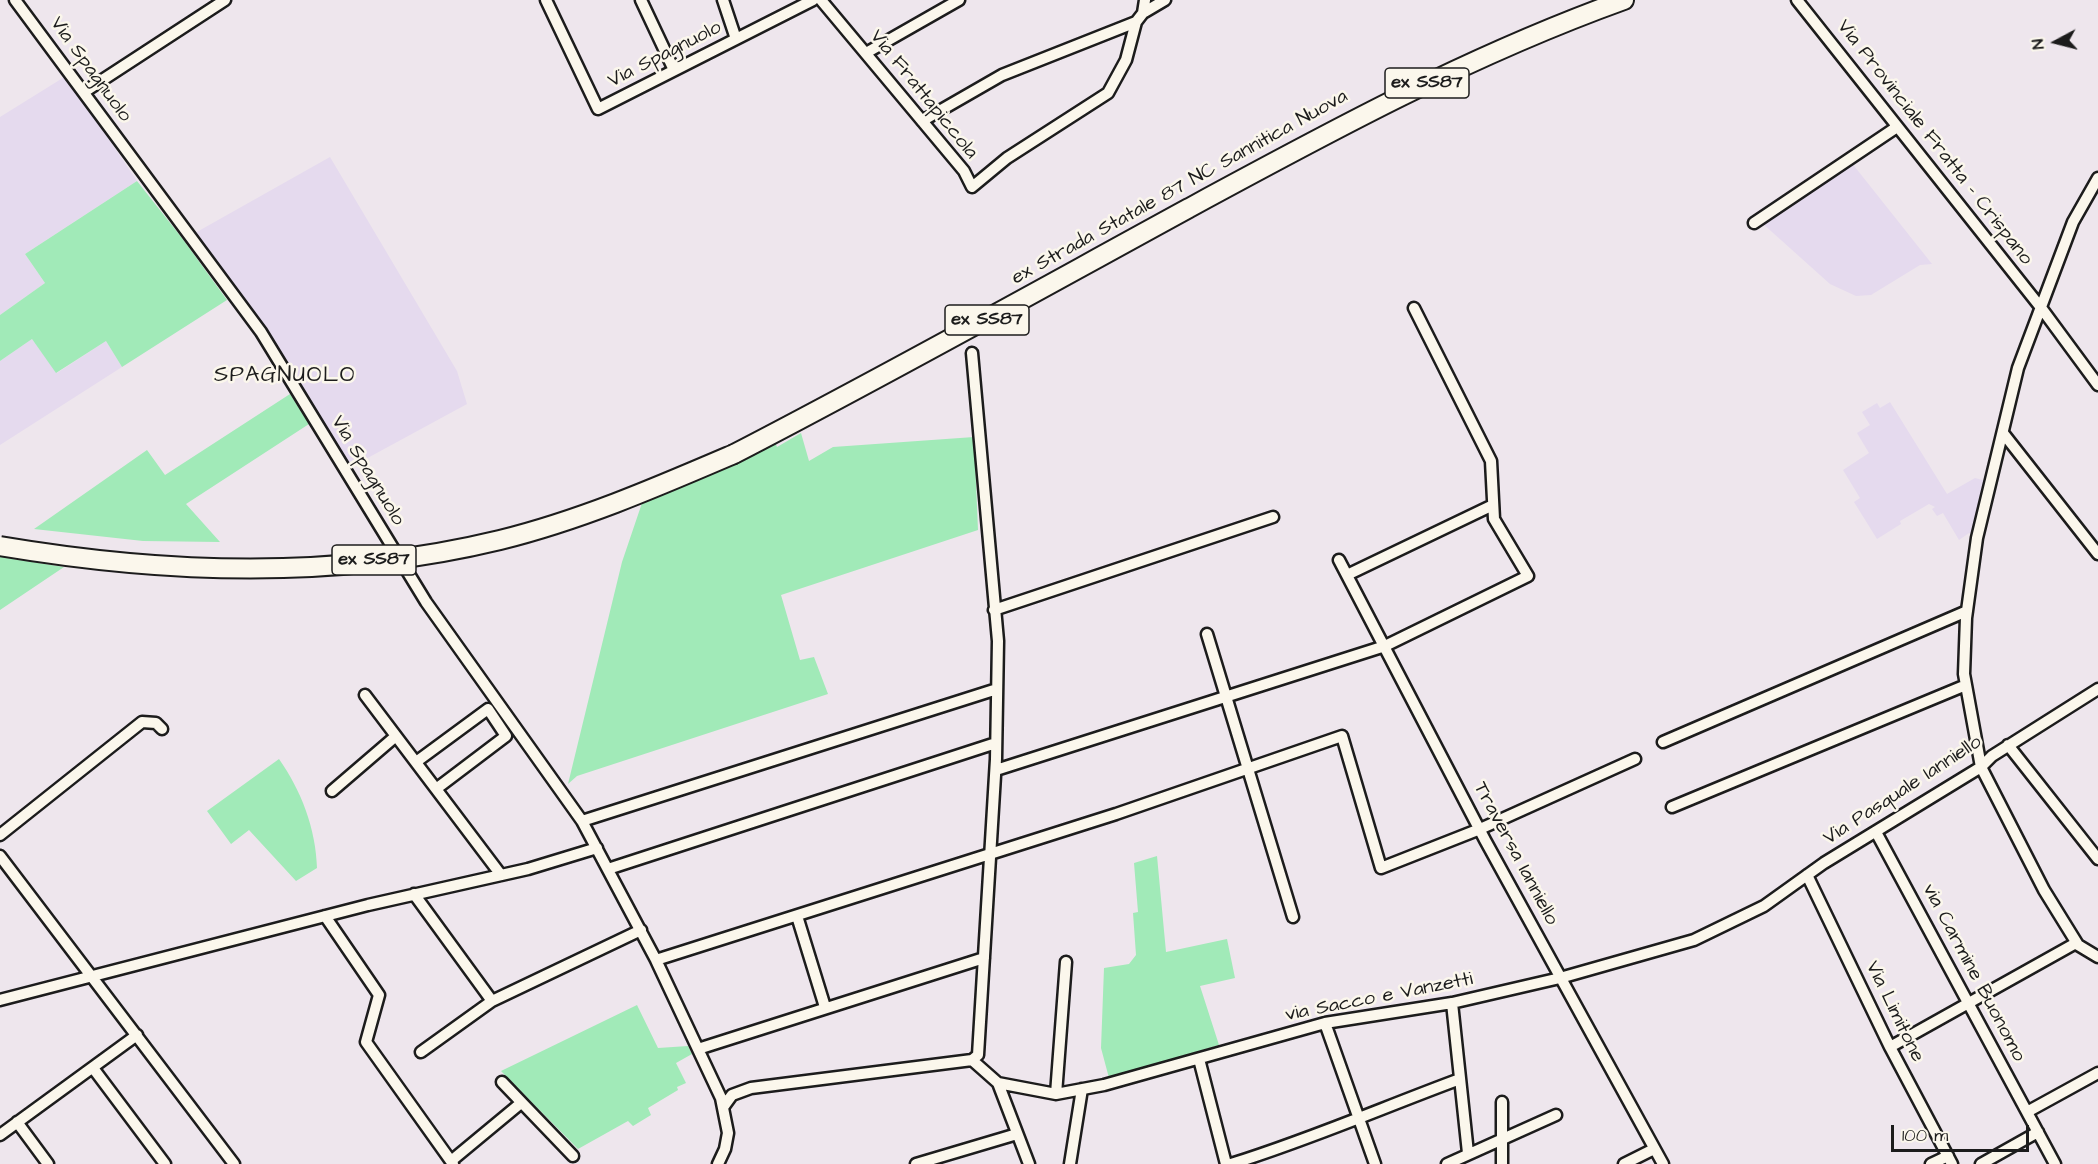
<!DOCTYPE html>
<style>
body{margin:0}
#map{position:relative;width:2098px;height:1164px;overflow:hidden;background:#eee6ed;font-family:"Architects Daughter",sans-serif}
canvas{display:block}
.north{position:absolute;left:2026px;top:12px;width:60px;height:60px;-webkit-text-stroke:4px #fbf7ec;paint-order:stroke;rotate:263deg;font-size:16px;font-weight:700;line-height:24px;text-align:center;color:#1c1c1c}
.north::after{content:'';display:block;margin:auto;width:21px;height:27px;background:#1c1c1c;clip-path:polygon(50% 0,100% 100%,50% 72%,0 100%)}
.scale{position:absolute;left:1891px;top:1125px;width:138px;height:27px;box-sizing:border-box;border:3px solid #1c1c1c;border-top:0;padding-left:8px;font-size:18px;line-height:21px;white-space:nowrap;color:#1c1c1c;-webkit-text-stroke:4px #fbf7ec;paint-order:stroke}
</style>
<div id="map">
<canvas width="2098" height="1164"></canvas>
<div class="north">N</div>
<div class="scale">100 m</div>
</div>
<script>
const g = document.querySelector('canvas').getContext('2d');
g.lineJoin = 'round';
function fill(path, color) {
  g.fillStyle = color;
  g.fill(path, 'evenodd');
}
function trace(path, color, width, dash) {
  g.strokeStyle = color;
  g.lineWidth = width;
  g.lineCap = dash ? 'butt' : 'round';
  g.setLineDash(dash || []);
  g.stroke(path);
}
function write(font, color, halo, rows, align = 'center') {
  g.font = font + ' "Architects Daughter",sans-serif';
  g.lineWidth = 5;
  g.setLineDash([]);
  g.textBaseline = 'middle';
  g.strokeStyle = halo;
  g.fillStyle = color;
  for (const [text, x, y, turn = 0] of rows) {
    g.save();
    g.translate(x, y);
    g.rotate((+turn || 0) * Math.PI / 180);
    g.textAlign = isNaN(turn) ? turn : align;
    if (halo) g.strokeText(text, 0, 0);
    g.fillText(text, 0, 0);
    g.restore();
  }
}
fill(new Path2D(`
 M66,76L137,181L25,254L45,283L0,315V117Z
 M330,157L457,371L467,404L351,467L291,368L234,284L195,233Z
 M1851,162L1932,264L1920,265L1871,295L1856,296L1830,284L1762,223Z
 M32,339L57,373L106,341L122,367L0,445V361Z
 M1890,402L1947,494L1975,478L1986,481L1974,534L1969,533L1959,540L1943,513L1937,516L1932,509L1935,507L1929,504L1900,521L1901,524L1877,539L1854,502L1860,498L1843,470L1869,453L1857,433L1870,425L1862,412L1877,403L1880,408Z`), '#e5daee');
fill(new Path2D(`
 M137,181L182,238L227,300L122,367L106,341L56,373L32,339L0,361V315L45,283L25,254Z
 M290,394L309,424L186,504L220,542L143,541L34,529L147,450L165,475Z
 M801,433L809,461L833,447L974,437L978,530L781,595L800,660L814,657L828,694L577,776L568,784L622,562L642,503L775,442L777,447Z
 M0,556L7,558L64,567L0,610Z
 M279,759C301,790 316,829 317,868L296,881L249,830L231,844L207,811Z
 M1157,856L1166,952L1227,939L1235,978L1200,986L1219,1045L1109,1078L1101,1048L1104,968L1129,964L1136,955L1133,913L1138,912L1134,863Z
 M637,1005L658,1048L688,1046L692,1054L676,1063L686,1083L677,1087L678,1090L648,1108L651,1115L633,1126L628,1121L578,1149L501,1071Z`), '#a1eab8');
const street = new Path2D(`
 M15,0L261,332L426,602L582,821L656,960L721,1098L728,1133L725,1149L718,1164
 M546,0L598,109L813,0
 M641,0L674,70
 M723,0L736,39
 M821,0L964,171L972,187L1007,158L1108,93L1126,60L1136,22
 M1797,0L2042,309L2098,385
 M1143,13L1165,0
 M866,53L959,0
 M84,92L225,0
 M922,121L1002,75L1136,22L1143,13L1145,0
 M2098,178L2073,222L2018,368L1977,538L1966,618L1964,674L1981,767L2044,890L2078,945L2098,957
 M1754,223L1897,127
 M2003,433L2098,554
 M1339,560L1485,840L1663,1164
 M1347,575L1493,505
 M994,610L1273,517
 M1207,634L1293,917
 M365,695L501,875
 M1663,742L1967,611
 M2008,745L2098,859
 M416,762L488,709L506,736L436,789
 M996,770L1385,646L1528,576L1494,519L1491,461L1414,308
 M332,791L396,736
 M1672,807L1966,685
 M582,821L997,689
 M1876,832L2055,1164
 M0,835L142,722L156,723L162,729
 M0,856L234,1164
 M608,869L996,743
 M1807,875L1890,1047L1952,1164
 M414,894L492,1001
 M325,916L379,995L366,1042L453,1164
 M797,916L825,1007
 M656,960L1116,814L1342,736L1381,868L1480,829L1635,759
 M0,1000L368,905L528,869L597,848
 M1452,1003L1468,1153
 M1325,1023L1375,1164
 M1890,1047L2076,943
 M698,1049L984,958
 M421,1052L492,1001L641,930
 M1199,1059L1226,1164
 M972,1060L998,1083L1056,1094L1104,1085L1325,1023L1452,1003L1560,978L1694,940L1764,906L1824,863L1981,767L1992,756L2098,689
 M93,1068L165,1164
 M502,1082L573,1156
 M998,1083L1029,1164
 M1056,1094L1066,962
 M724,1106L732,1095L751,1088L972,1060L978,1055L996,759L998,641L972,353
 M2027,1112L2098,1073
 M17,1122L48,1164
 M0,1135L137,1035
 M451,1161L521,1103
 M916,1164L1017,1134
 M1070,1164L1082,1089
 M1231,1164C1309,1140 1384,1107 1460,1079
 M1447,1164L1556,1115
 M1502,1164V1102
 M1624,1164L1654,1149
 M1931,1164L1948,1156
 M1981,1164L2038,1132`);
const highway = new Path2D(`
 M734,454C887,375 1037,291 1189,208C1331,131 1471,55 1624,0`);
trace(street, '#1c1c1c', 15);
trace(highway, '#1c1c1c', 22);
trace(street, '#fbf7ec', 10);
trace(highway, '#fbf7ec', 18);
const highwayBridge = new Path2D(`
 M0,546C166,574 335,580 500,540C581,520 657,487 734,454`);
trace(highwayBridge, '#1c1c1c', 22, []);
trace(highwayBridge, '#fbf7ec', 18);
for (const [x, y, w] of [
 [1427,83,84],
 [987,320,84],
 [374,560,84]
]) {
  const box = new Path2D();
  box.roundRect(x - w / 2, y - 15, w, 30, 4.5);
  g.fillStyle = '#fbf7ec';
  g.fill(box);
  trace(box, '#1c1c1c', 1.5);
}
write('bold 18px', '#1c1c1c', null, [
 ["ex SS87",1427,83],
 ["ex SS87",987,320],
 ["ex SS87",374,560]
]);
write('20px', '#1c1c1c', '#fbf7ec', [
 ["Via Spagnuolo",665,55,-27],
 ["Via Spagnuolo",90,70,54],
 ["Via Frattapiccola",923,95,51],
 ["Via Provinciale Fratta - Crispano",1934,143,52],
 ["ex Strada Statale 87 NC Sannitica Nuova",1180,188,-29],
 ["Via Spagnuolo",367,471,59],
 ["Via Pasquale Ianniello",1903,791,-33],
 ["Traversa Ianniello",1515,854,62],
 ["via Carmine Buonomo",1973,973,62],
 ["via Sacco e Vanzetti",1379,998,-11],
 ["Via Limitone",1894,1012,64]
]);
g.letterSpacing = '1.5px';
write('22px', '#1c1c1c', '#fbf7ec', [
 ["SPAGNUOLO",285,376]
]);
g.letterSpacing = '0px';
</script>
